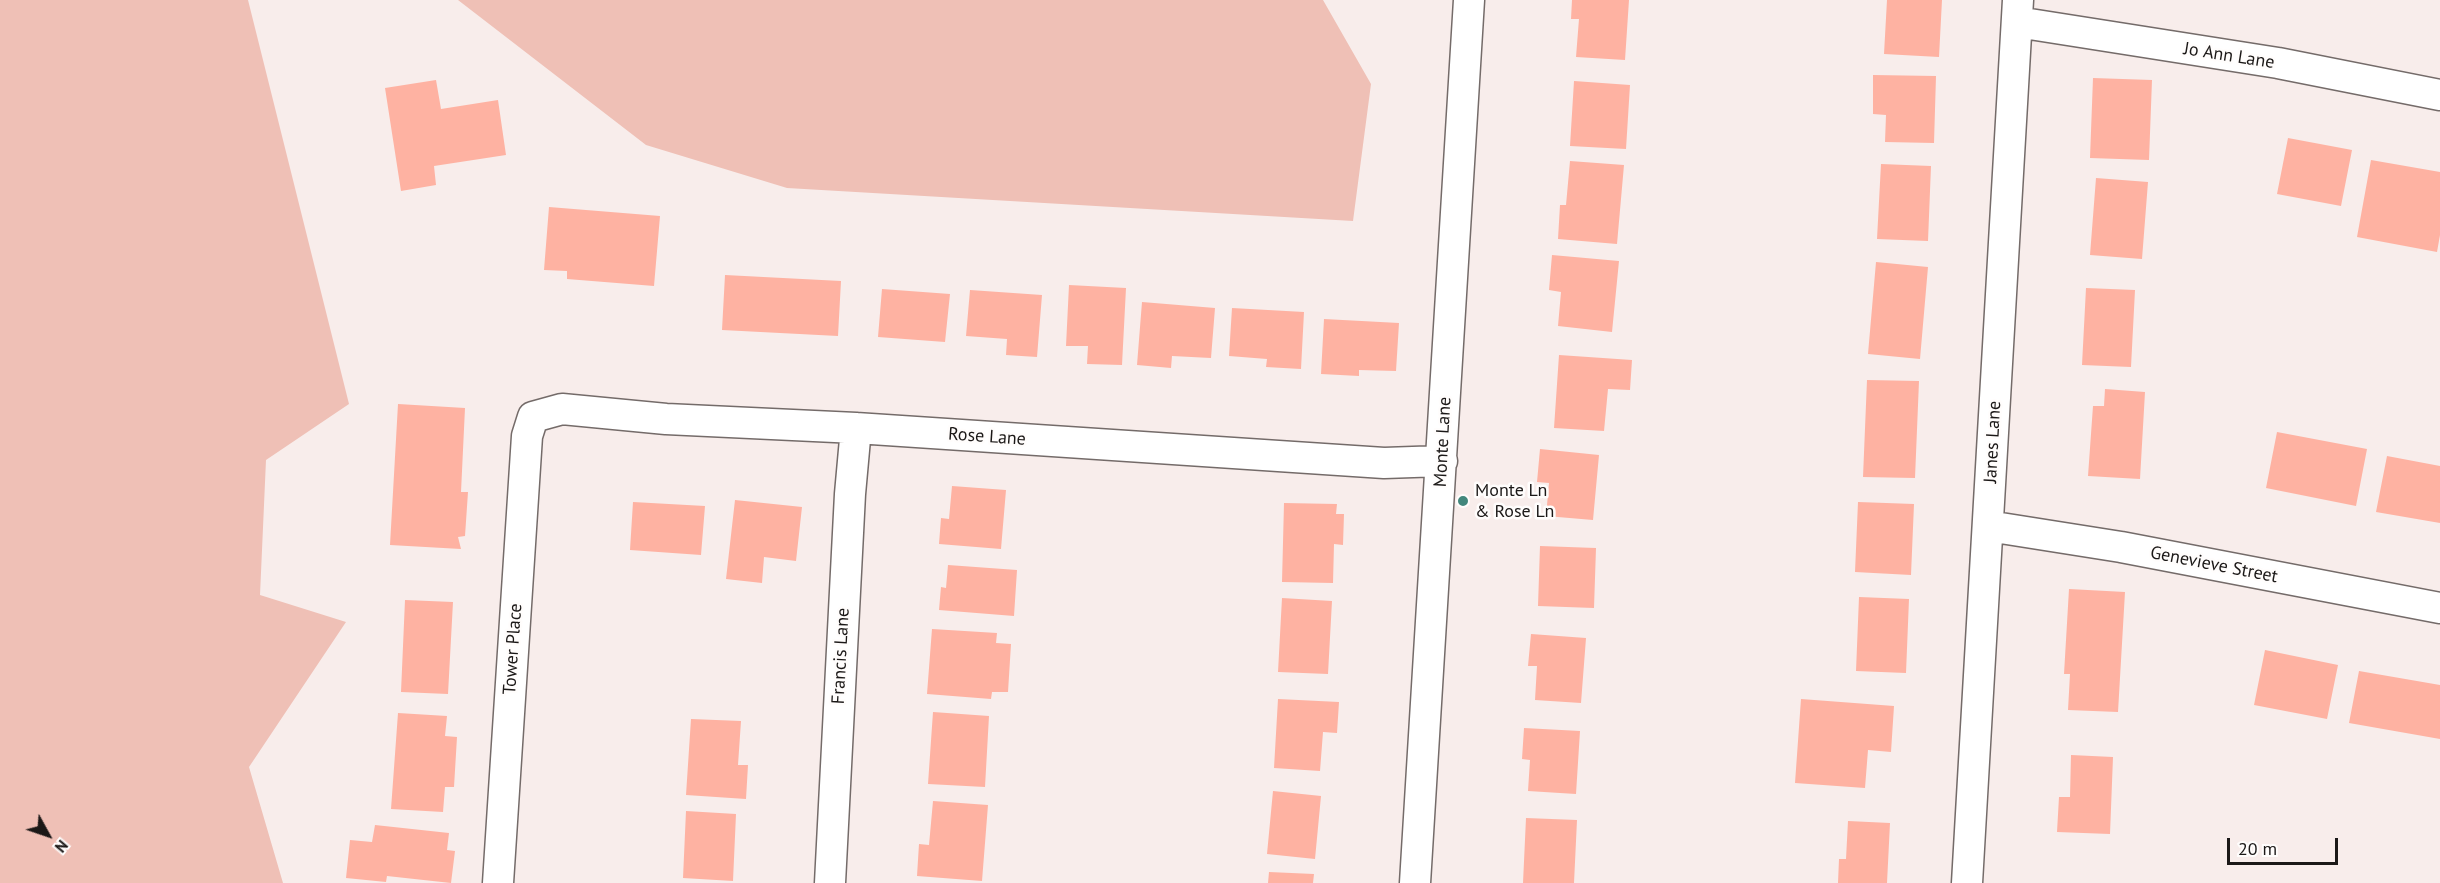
<!DOCTYPE html>
<style>
body{margin:0}
#map{position:relative;width:2440px;height:883px;overflow:hidden;background:#f8edeb;font-family:"PT Sans",sans-serif}
canvas{display:block}
.north{position:absolute;left:18px;top:805px;width:60px;height:60px;-webkit-text-stroke:4px #fffdfc;paint-order:stroke;rotate:130deg;font-size:16px;font-weight:700;line-height:24px;text-align:center;color:#1b1817}
.north::after{content:'';display:block;margin:auto;width:21px;height:27px;background:#1b1817;clip-path:polygon(50% 0,100% 100%,50% 72%,0 100%)}
.scale{position:absolute;left:2227px;top:838px;width:111px;height:27px;box-sizing:border-box;border:3px solid #1b1817;border-top:0;padding-left:8px;font-size:18px;line-height:21px;white-space:nowrap;color:#1b1817;-webkit-text-stroke:4px #fffdfc;paint-order:stroke}
</style>
<div id="map">
<canvas width="2440" height="883"></canvas>
<div class="north">N</div>
<div class="scale">20 m</div>
</div>
<script>
const g = document.querySelector('canvas').getContext('2d');
g.lineJoin = 'round';
function fill(path, color) {
  g.fillStyle = color;
  g.fill(path, 'evenodd');
}
function trace(path, color, width, dash) {
  g.strokeStyle = color;
  g.lineWidth = width;
  g.lineCap = dash ? 'butt' : 'round';
  g.setLineDash(dash || []);
  g.stroke(path);
}
function write(font, color, halo, rows, align = 'center') {
  g.font = font + ' "PT Sans",sans-serif';
  g.lineWidth = 5;
  g.setLineDash([]);
  g.textBaseline = 'middle';
  g.strokeStyle = halo;
  g.fillStyle = color;
  for (const [text, x, y, turn = 0] of rows) {
    g.save();
    g.translate(x, y);
    g.rotate((+turn || 0) * Math.PI / 180);
    g.textAlign = isNaN(turn) ? turn : align;
    if (halo) g.strokeText(text, 0, 0);
    g.fillText(text, 0, 0);
    g.restore();
  }
}
fill(new Path2D(`
 M0,0H248L349,404L266,460L260,595L346,622L249,767L283,883H0Z
 M458,0H1323L1371,84L1353,221L787,188L646,145Z`), '#efc0b6');
fill(new Path2D(`
 M1572,0H1629L1625,60L1576,57L1579,19H1571Z
 M1887,0H1942L1939,57L1884,54Z
 M1873,75L1936,76L1934,143L1885,142L1886,115L1873,114Z
 M2093,78L2152,80L2149,160L2090,158Z
 M436,80L441,109L498,100L506,155L434,166L436,185L401,191L385,88Z
 M1574,81L1630,85L1626,149L1570,146Z
 M2288,138L2352,150L2341,206L2277,194Z
 M2371,160L2440,172V235L2437,252L2357,237Z
 M1570,161L1624,165L1617,244L1558,239L1560,205H1566Z
 M1881,164L1931,166L1928,241L1877,239Z
 M2096,178L2148,182L2142,259L2090,255Z
 M549,207L660,216L654,286L567,279V271L544,270Z
 M1552,255L1619,261L1612,332L1558,326L1561,292L1549,290Z
 M1876,262L1928,267L1920,359L1868,354Z
 M725,275L841,281L838,336L722,330Z
 M1069,285L1126,288L1122,365L1087,364L1088,346H1066Z
 M2086,288L2135,290L2131,367L2082,365Z
 M882,289L950,294L945,342L878,337Z
 M970,290L1042,295L1037,357L1006,355L1007,339L966,336Z
 M1142,302L1215,308L1211,358L1172,356L1171,368L1137,365Z
 M1232,308L1304,312L1301,369L1266,367L1267,359L1229,356Z
 M1324,319L1399,323L1396,371L1359,370V376L1321,374Z
 M1559,355L1632,360L1630,390L1608,389L1604,431L1554,428Z
 M1867,380L1919,381L1915,478L1863,477Z
 M2105,389L2145,392L2140,479L2088,476L2093,406H2104Z
 M398,404L465,408L461,492H468L465,536L458,537L461,549L390,545Z
 M2277,432L2367,449L2356,506L2266,488Z
 M1540,449L1599,455L1593,520L1546,516L1549,483L1537,482Z
 M2387,456L2440,466V523L2376,512Z
 M952,486L1006,490L1001,549L939,544L941,518L949,519Z
 M735,500L802,507L796,561L764,557L762,583L726,579Z
 M633,502L705,506L701,555L630,550Z
 M1858,502L1914,504L1911,575L1855,572Z
 M1284,503L1337,504L1336,514H1344L1343,545L1334,544L1333,583L1282,582Z
 M1540,546L1596,548L1594,608L1538,606Z
 M948,565L1017,570L1014,616L939,610L941,587L946,588Z
 M2069,589L2125,592L2118,712L2068,710L2070,674H2064Z
 M1859,597L1909,599L1906,673L1856,671Z
 M1282,598L1332,601L1328,674L1278,672Z
 M405,600L453,602L448,694L401,692Z
 M932,629L997,633L996,643L1011,644L1008,692H992L991,699L927,694Z
 M1531,634L1586,638L1581,703L1535,700L1537,666H1528Z
 M2265,650L2338,665L2327,719L2254,705Z
 M2359,671L2440,685V739L2349,723Z
 M1278,699L1339,702L1337,733L1323,732L1320,771L1274,768Z
 M1801,699L1894,706L1891,752L1868,750L1865,788L1795,783Z
 M933,712L989,716L985,787L928,784Z
 M398,713L447,716L445,736L457,737L454,787H445L443,812L391,809Z
 M691,719L741,721L738,765H748L746,799L686,795Z
 M1524,728L1580,731L1576,794L1528,791L1530,760L1522,759Z
 M2071,755L2113,757L2110,834L2057,832L2059,797H2070Z
 M1273,791L1321,796L1315,859L1267,854Z
 M933,801L988,805L982,881L917,876L919,844L929,845Z
 M686,811L736,814L733,881L683,878Z
 M1526,818L1577,820L1574,883H1523Z
 M1848,821L1890,823L1887,883H1838L1839,859H1846Z
 M375,825L449,833L447,850L455,851L451,883L387,876L386,882L346,878L350,840L372,842Z
 M1269,872L1314,874L1313,883H1268Z`), '#feb2a2');
const minor = new Path2D(`
 M2017,22L2278,63L2440,95
 M1988,526L2121,547L2440,608
 M498,883L527,436L533,417L562,409L666,419L856,428L1384,463L1442,461
 M830,883L850,494L856,428
 M1415,883L1469,0
 M1967,883L2018,0`);
trace(minor, '#746b69', 33);
trace(minor, '#fff', 30);
for (const [x, y, r, color] of [
 [1463,501,6,"#42877c"]
]) {
  const dot = new Path2D();
  dot.arc(x, y, r, 0, 2 * Math.PI);
  g.fillStyle = color;
  g.fill(dot);
  trace(dot, '#fffdfc', 2);
}
write('18px', '#1b1817', '#fffdfc', [
 ["Jo Ann Lane",2229,56,9],
 ["Rose Lane",987,437,4],
 ["Monte Lane",1443,442,-87],
 ["Janes Lane",1993,442,-87],
 ["Genevieve Street",2214,565,11],
 ["Tower Place",513,649,-86],
 ["Francis Lane",841,656,-87]
]);
write('18px', '#1b1817', '#fffdfc', [
 ["Monte Ln",1475,491],
 ["& Rose Ln",1475,512]
], 'left');
</script>
